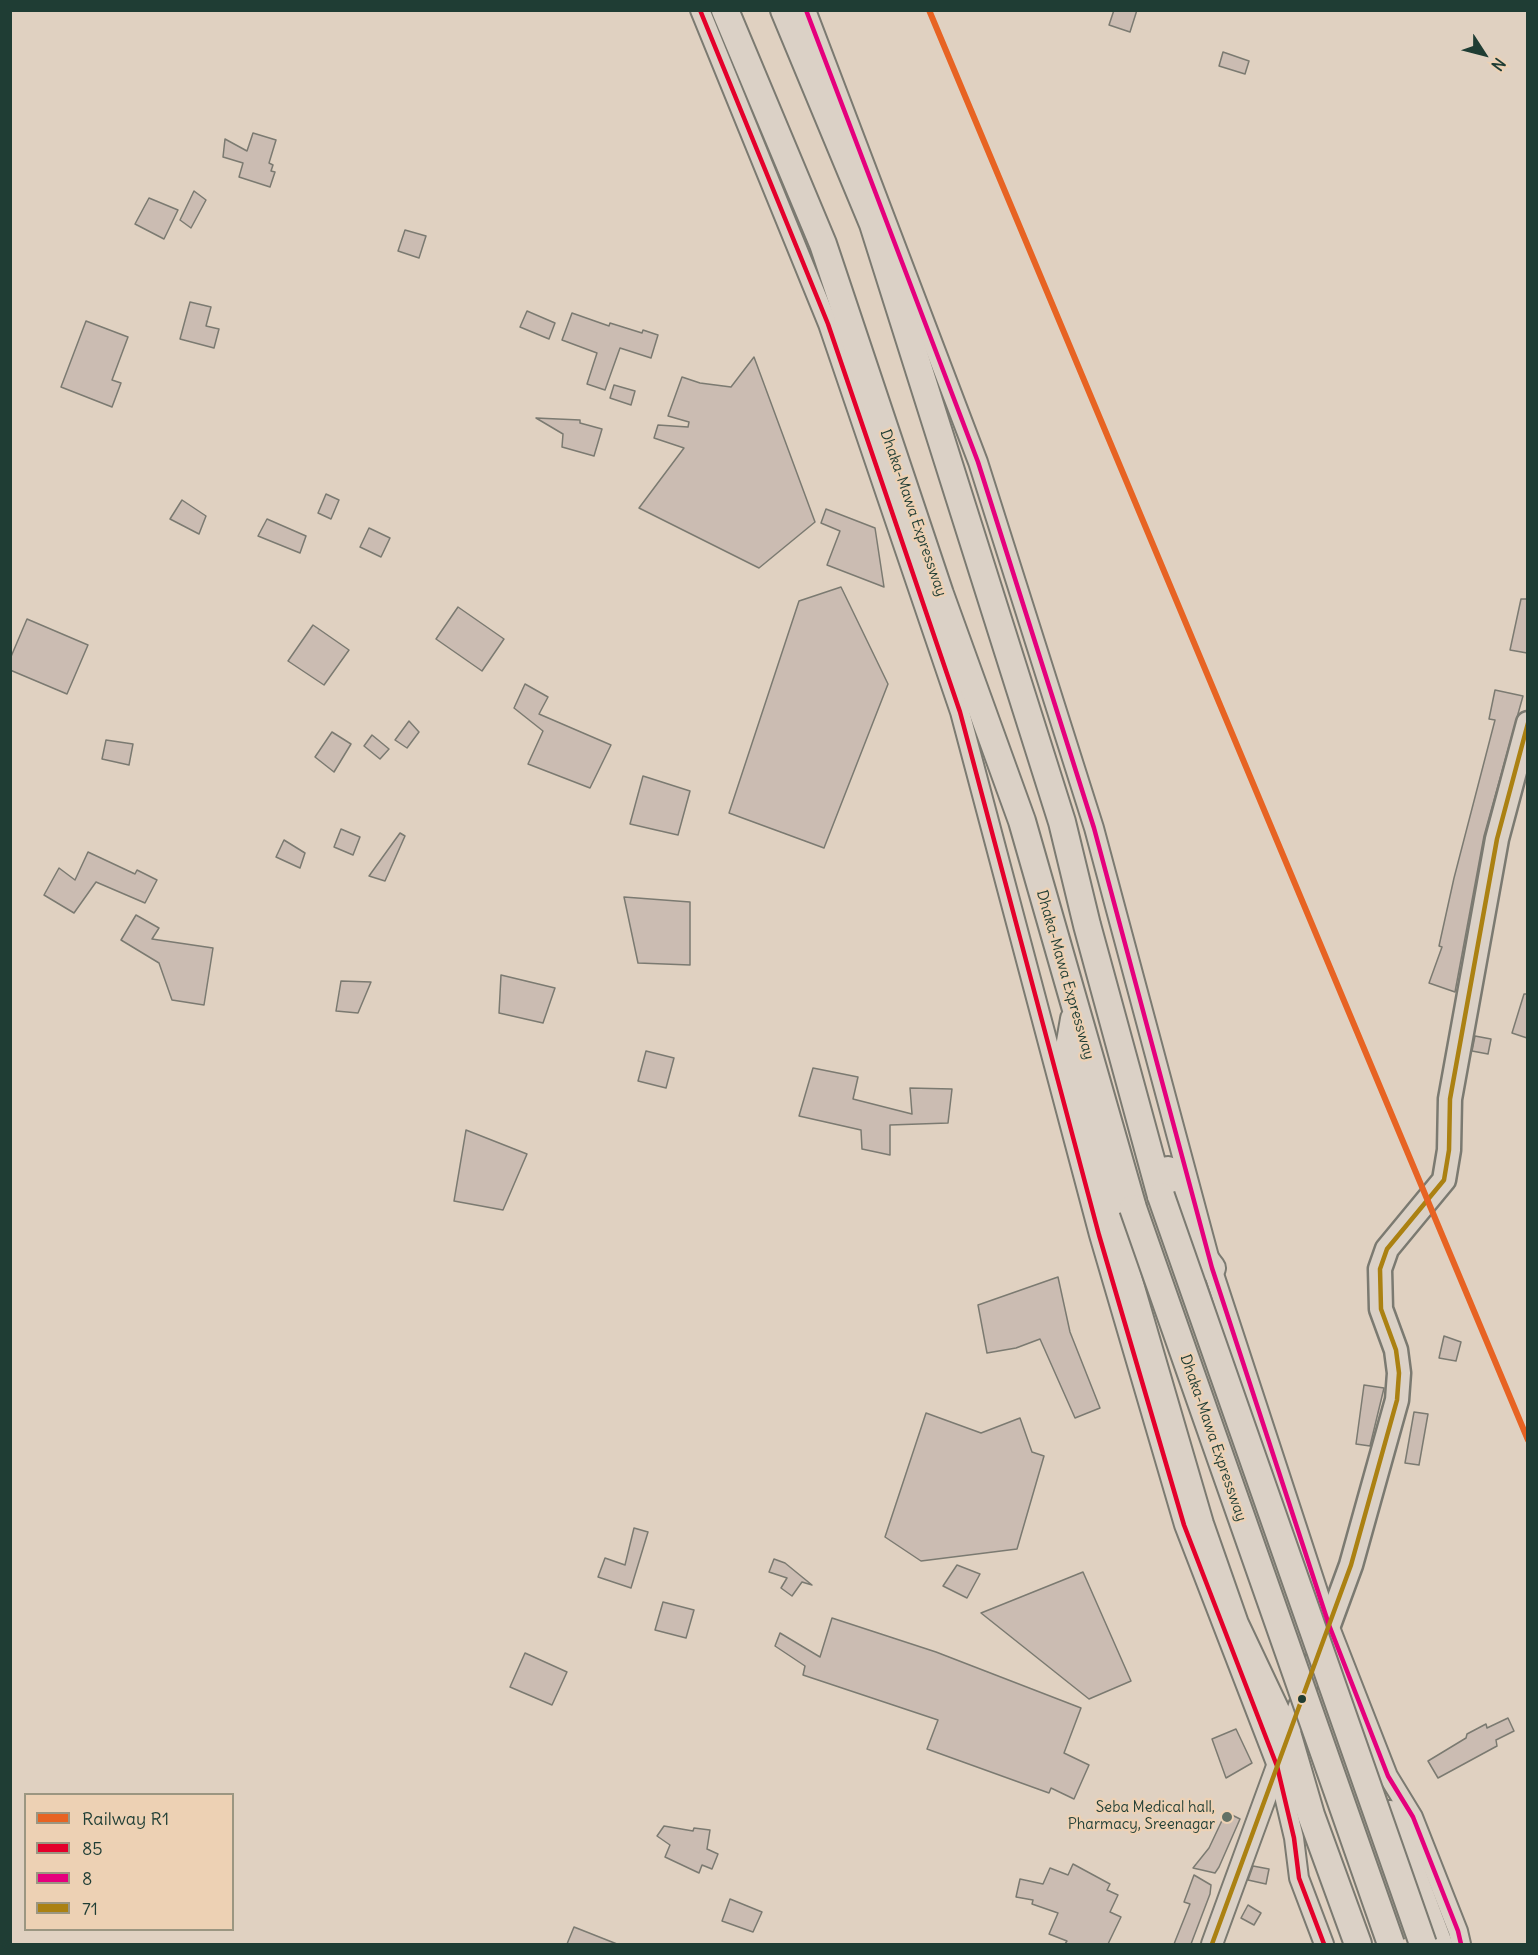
<!DOCTYPE html>
<style>
body{margin:0}
#map{position:relative;width:1538px;height:1955px;overflow:hidden;background:#e0d1c1;font-family:Delius,sans-serif}
canvas{display:block}
.frame{position:absolute;inset:0;border:12px solid #1f3d34;pointer-events:none}
.legend{position:absolute;left:24px;top:1793px;width:210px;height:138px;box-sizing:border-box;background:#edd1b4;border:2px solid #9b9681;margin:0;padding:8px 10px;list-style:none;font-size:18px;color:#1f3d34}
.legend li{display:flex;align-items:center;gap:12px;height:30px}
.legend b{width:30px;border:2px solid #9b9681}
.north{position:absolute;left:1454px;top:24px;width:60px;height:60px;-webkit-text-stroke:4px #edd1b4;paint-order:stroke;rotate:126deg;font-size:16px;font-weight:700;line-height:24px;text-align:center;color:#1f3d34}
.north::after{content:'';display:block;margin:auto;width:21px;height:27px;background:#1f3d34;clip-path:polygon(50% 0,100% 100%,50% 72%,0 100%)}
</style>
<div id="map">
<canvas width="1538" height="1955"></canvas>
<div class="frame"></div>
<ul class="legend">
<li><b style="height:8px;background:#e76323"></b>Railway R1</li>
<li><b style="height:8px;background:#e4002b"></b>85</li>
<li><b style="height:8px;background:#e5007d"></b>8</li>
<li><b style="height:8px;background:#ab8112"></b>71</li>
</ul>
<div class="north">N</div>
</div>
<script>
const g = document.querySelector('canvas').getContext('2d');
g.lineJoin = 'round';
function fill(path, color) {
  g.fillStyle = color;
  g.fill(path, 'evenodd');
}
function trace(path, color, width, dash) {
  g.strokeStyle = color;
  g.lineWidth = width;
  g.lineCap = dash ? 'butt' : 'round';
  g.setLineDash(dash || []);
  g.stroke(path);
}
function write(font, color, halo, rows, align = 'center') {
  g.font = font + ' Delius,sans-serif';
  g.lineWidth = 4.5;
  g.setLineDash([]);
  g.textBaseline = 'middle';
  g.strokeStyle = halo;
  g.fillStyle = color;
  for (const [text, x, y, turn = 0] of rows) {
    g.save();
    g.translate(x, y);
    g.rotate((+turn || 0) * Math.PI / 180);
    g.textAlign = isNaN(turn) ? turn : align;
    if (halo) g.strokeText(text, 0, 0);
    g.fillText(text, 0, 0);
    g.restore();
  }
}
const building = new Path2D(`
 M1114,10H1137L1130,32L1109,25Z
 M1223,52L1249,61L1245,74L1219,66Z
 M253,133L276,140L269,163L273,165L271,171L275,172L270,187L239,177L243,163L223,157L225,139L247,151Z
 M194,191L206,200L191,228L180,220Z
 M149,198L178,210L164,239L135,224Z
 M405,230L426,236L419,258L398,251Z
 M190,302L211,307L206,326L219,329L214,348L180,339Z
 M527,311L555,323L549,339L520,327Z
 M572,313L609,326L610,323L642,333L643,330L658,335L651,358L620,348L605,390L587,384L597,353L562,340Z
 M86,321L128,337L112,380L121,383L112,407L61,387Z
 M754,357L815,522L759,568L639,508L684,448L654,438L658,425L688,427L689,422L668,416L682,377L700,383L731,387Z
 M614,385L635,391L631,405L610,398Z
 M536,418L580,420V423L602,429L594,456L562,447L563,434Z
 M326,494L339,500L331,519L318,513Z
 M182,500L206,516L199,534L170,519Z
 M826,509L875,528L884,587L827,565L840,531L821,523Z
 M267,519L306,536L300,553L258,536Z
 M369,528L390,538L381,557L360,547Z
 M841,587L888,684L824,848L729,813L799,601Z
 M1521,599H1527V653L1510,650Z
 M458,607L504,639L482,671L436,639Z
 M27,619L88,645L67,694L10,670V659Z
 M313,625L349,650L324,685L288,661Z
 M525,684L548,697L539,714L611,745L590,788L528,764L543,731L514,708Z
 M1495,690L1523,696L1484,836L1455,992L1429,983L1442,947L1439,946L1454,878L1495,720L1489,719Z
 M409,721L419,732L407,748L395,740Z
 M332,732L351,744L334,772L315,757Z
 M372,735L389,749L380,759L364,746Z
 M106,740L133,744L129,765L102,759Z
 M643,776L690,791L678,835L630,824Z
 M341,829L360,837L353,855L334,847Z
 M400,833L405,836L385,881L369,876Z
 M284,840L305,853L300,868L276,857Z
 M88,852L135,874L137,870L157,880L145,903L96,882L74,913L44,895L59,868L75,880Z
 M624,897L690,902V965L638,963Z
 M136,915L159,928L152,939L213,948L204,1005L172,1000L159,963L121,940Z
 M501,975L555,988L543,1023L499,1013Z
 M341,981L371,982L358,1013L336,1011Z
 M1524,994H1527V1038L1512,1033Z
 M1475,1036L1491,1039L1488,1054L1472,1051Z
 M646,1051L674,1058L666,1088L638,1081Z
 M813,1068L858,1077L853,1099L912,1114L910,1088L952,1089L948,1123L890,1125V1155L862,1149L861,1130L799,1116Z
 M466,1130L527,1154L503,1210L454,1201Z
 M1058,1277L1070,1332L1100,1408L1075,1418L1040,1339L1016,1348L987,1353L978,1305Z
 M1444,1336L1461,1342L1456,1361L1439,1358Z
 M1364,1385L1384,1388L1370,1446L1356,1444Z
 M1414,1412L1428,1414L1419,1465L1405,1463Z
 M926,1413L981,1433L1020,1418L1032,1452L1044,1456L1017,1549L921,1561L885,1537Z
 M634,1528L648,1532L631,1588L598,1577L605,1558L625,1565Z
 M774,1559L785,1563L812,1585L802,1582L792,1596L781,1588L787,1578L769,1572Z
 M957,1565L980,1574L967,1598L943,1586Z
 M1083,1572L1131,1681L1089,1699L981,1613Z
 M663,1602L694,1610L686,1638L655,1630Z
 M832,1618L936,1652L1081,1708L1064,1753L1089,1765L1074,1799L1051,1788L1049,1793L927,1749L938,1720L803,1675L805,1666L775,1646L780,1633L820,1657Z
 M525,1653L567,1672L552,1705L510,1687Z
 M1508,1718L1514,1731L1496,1740L1497,1746L1438,1778L1428,1761L1466,1738L1467,1734L1486,1724L1487,1728Z
 M1236,1729L1252,1763L1226,1778L1212,1739Z
 M1226,1812L1240,1819L1219,1867L1215,1873L1193,1868L1209,1848Z
 M664,1826L693,1831L694,1828L710,1830L707,1849L718,1854L712,1869L702,1865L699,1873L665,1857L670,1845L657,1836Z
 M1073,1864L1110,1884L1107,1890L1118,1895L1110,1912L1121,1917L1108,1944H1065L1067,1941L1049,1934L1058,1913L1032,1904L1033,1900L1016,1897L1020,1879L1043,1884L1050,1868L1068,1875Z
 M1253,1866L1269,1869L1266,1884L1248,1880Z
 M1194,1875L1211,1885L1210,1894L1191,1944H1174L1190,1904L1184,1902Z
 M730,1899L762,1912L753,1932L722,1921Z
 M1248,1905L1261,1913L1254,1925L1241,1918Z
 M574,1927L617,1944H567Z`);
fill(building, '#cbbcb2');
trace(building, '#7b7a71', 1.5);
const tertiary = new Path2D(`
 M700,10L828,324L960,712L1099,1235L1184,1525L1277,1766L1294,1838L1299,1878L1324,1944
 M806,10L978,462L1094,828L1212,1268L1329,1625L1388,1776L1413,1817L1458,1931L1461,1944`);
const secondary = new Path2D(`
 M1212,1944L1322,1643`);
const primary = new Path2D(`
 M1329,1625L1351,1565L1397,1400L1399,1373L1396,1350L1381,1309L1380,1269L1387,1249L1444,1180L1449,1150L1450,1099L1497,839L1528,723`);
const motorway = new Path2D(`
 M725,10L823,244L940,594L1022,821L1133,1208
 M784,10L873,224L1062,822L1087,925L1161,1196
 M1074,1019L1066,1065L1200,1524L1235,1624L1288,1736L1311,1815L1358,1944
 M1168,1170L1187,1235L1212,1268
 M1390,1814L1439,1944`);
trace(tertiary, '#7b7a71', 22);
trace(secondary, '#7b7a71', 24);
trace(primary, '#7b7a71', 27);
trace(motorway, '#7b7a71', 30);
trace(tertiary, '#dbd1c6', 18);
trace(secondary, '#dbd1c6', 20);
trace(primary, '#dbd1c6', 22);
trace(motorway, '#dbd1c6', 26);
const motorwayBridge = new Path2D(`
 M1161,1196L1423,1944
 M1133,1208L1391,1944`);
trace(motorwayBridge, '#7b7a71', 30, []);
trace(motorwayBridge, '#dbd1c6', 26);
trace(new Path2D(`
 M700,10L828,324L960,712L1099,1235L1184,1525L1277,1766L1294,1838L1299,1878L1324,1944`), '#e4002b', 4.5);
trace(new Path2D(`
 M806,10L978,462L1094,828L1212,1268L1329,1625L1388,1776L1413,1817L1458,1931L1461,1944`), '#e5007d', 4.5);
trace(new Path2D(`
 M1212,1944L1351,1565L1397,1400L1399,1373L1396,1350L1381,1309L1380,1269L1387,1249L1444,1180L1449,1150L1450,1099L1497,839L1528,723`), '#ab8112', 4.5);
trace(new Path2D(`
 M929,10L1528,1440`), '#e76323', 6);
for (const [x, y, r, color] of [
 [1302,1699,5,"#1f3d34"],
 [1227,1817,6,"#637165"]
]) {
  const dot = new Path2D();
  dot.arc(x, y, r, 0, 2 * Math.PI);
  g.fillStyle = color;
  g.fill(dot);
  trace(dot, '#edd1b4', 2);
}
write('15px', '#1f3d34', '#edd1b4', [
 ["Dhaka-Mawa Expressway",913,513,71],
 ["Dhaka-Mawa Expressway",1065,975,74],
 ["Dhaka-Mawa Expressway",1213,1438,71]
]);
write('15px', '#1f3d34', '#edd1b4', [
 ["Seba Medical hall,",1215,1808],
 ["Pharmacy, Sreenagar",1215,1825]
], 'right');
</script>
